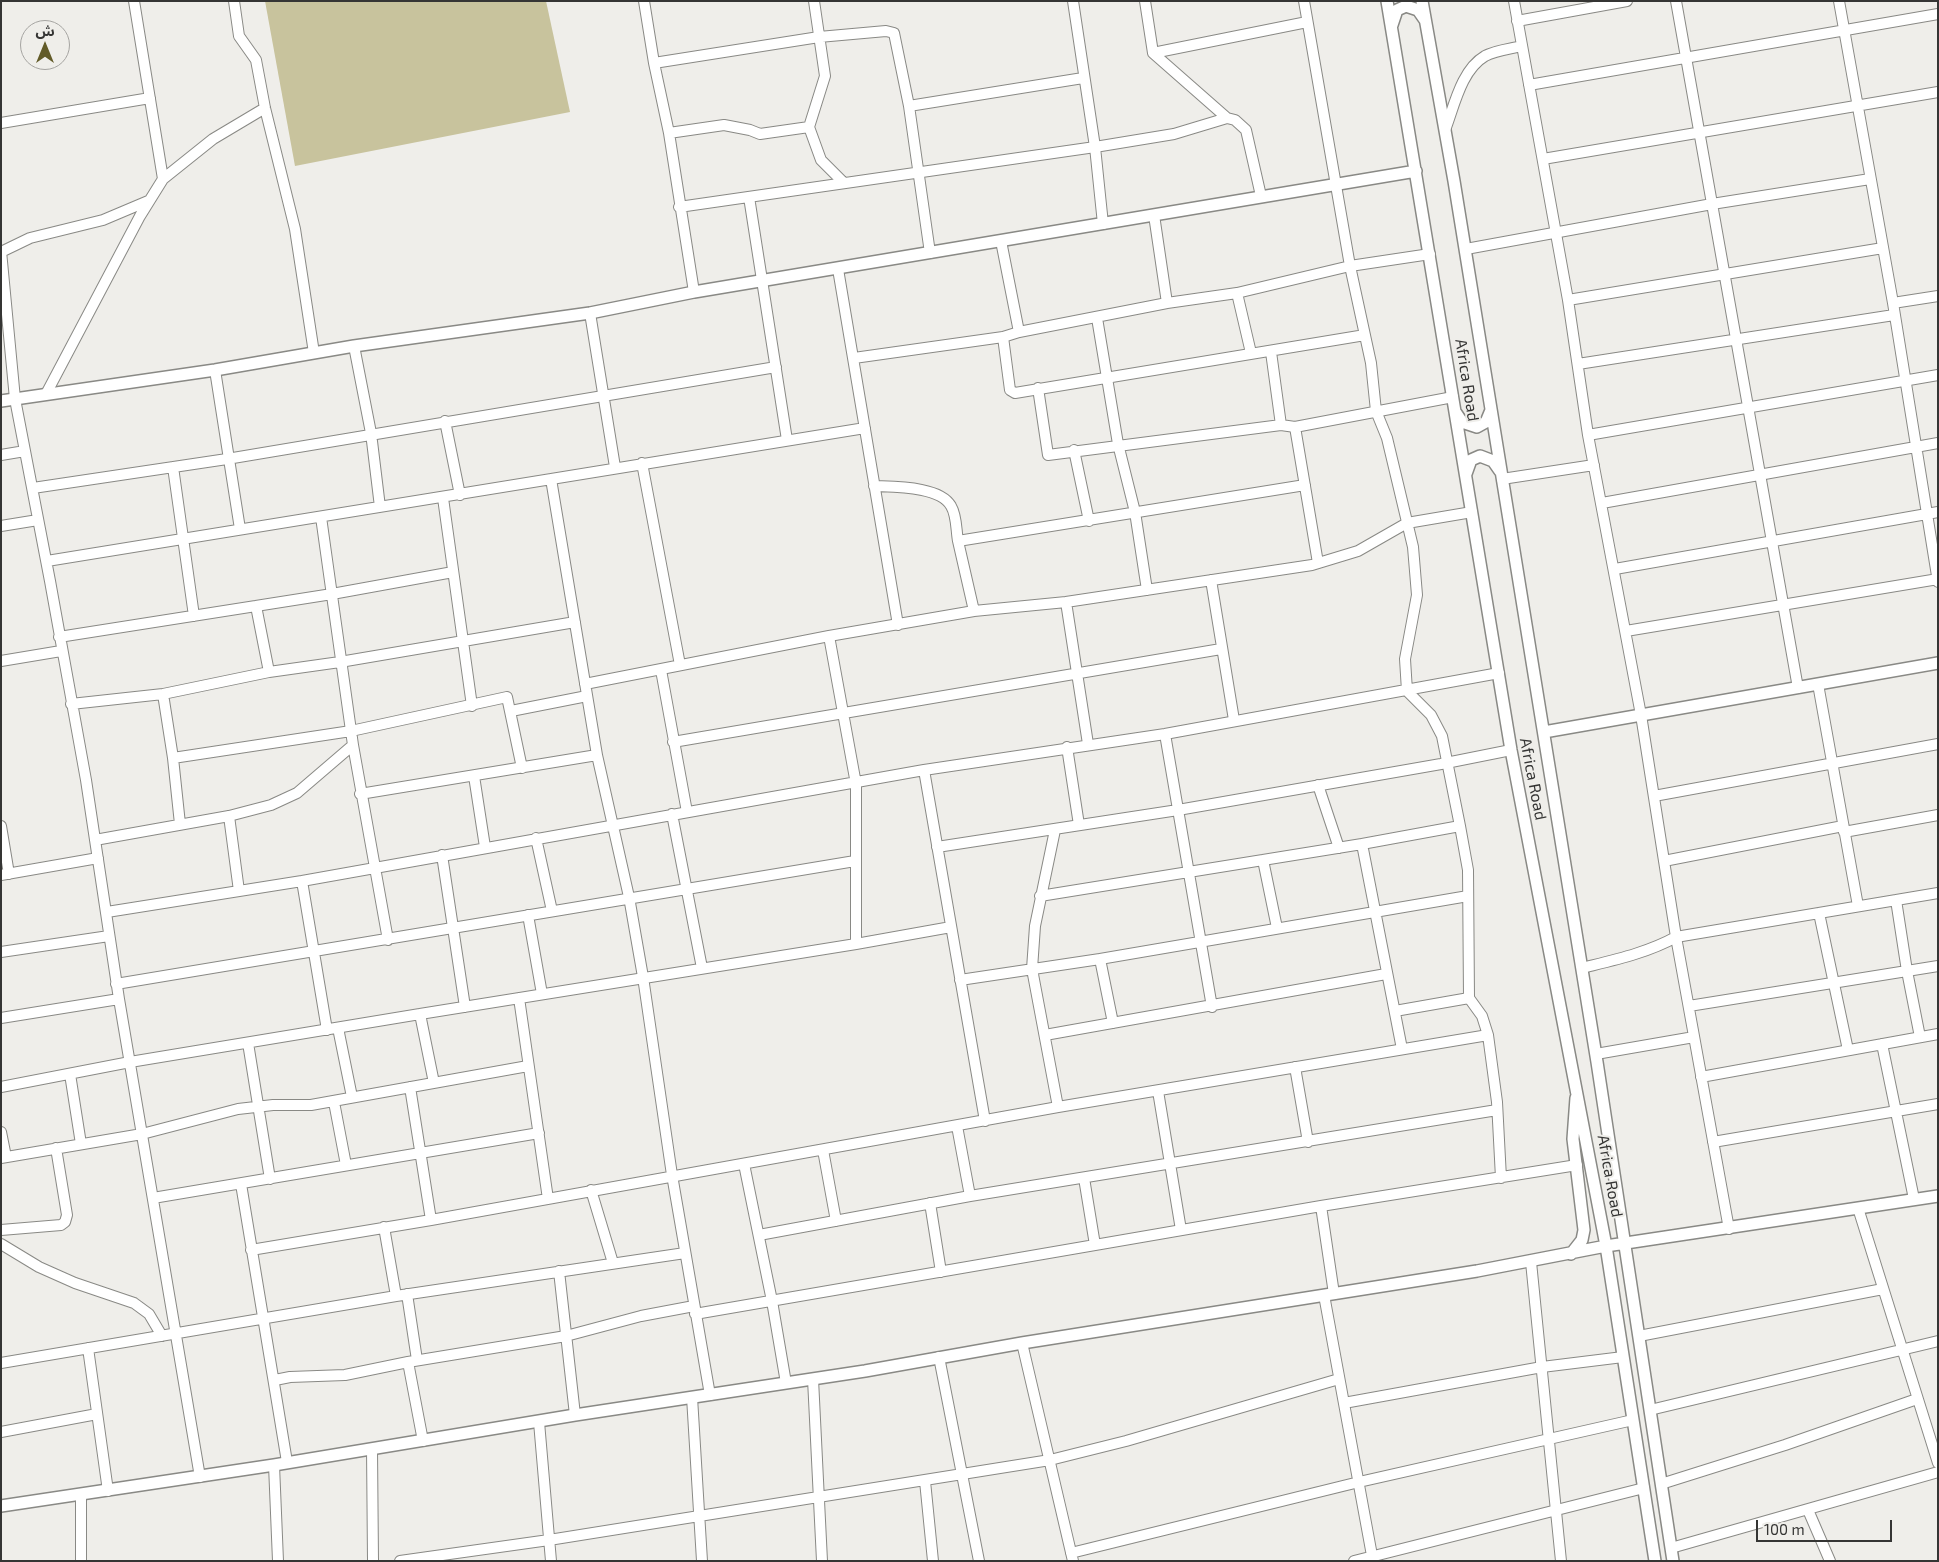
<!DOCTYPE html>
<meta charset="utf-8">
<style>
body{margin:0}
#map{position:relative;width:1939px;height:1562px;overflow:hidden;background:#efeeea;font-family:"Exo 2","Noto Sans Arabic",sans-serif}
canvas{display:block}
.frame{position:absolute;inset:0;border:2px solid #353534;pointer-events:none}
.north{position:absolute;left:20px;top:20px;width:50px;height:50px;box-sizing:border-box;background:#efeeea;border:1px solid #a5a4a1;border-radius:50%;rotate:0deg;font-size:14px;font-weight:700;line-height:20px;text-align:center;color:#353534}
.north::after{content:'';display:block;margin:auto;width:18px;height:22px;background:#625b28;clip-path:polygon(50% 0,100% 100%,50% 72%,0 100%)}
.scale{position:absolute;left:1756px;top:1520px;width:136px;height:22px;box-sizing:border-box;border:2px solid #353534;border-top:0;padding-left:6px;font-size:15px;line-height:18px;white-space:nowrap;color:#353534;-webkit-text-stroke:4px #efeeea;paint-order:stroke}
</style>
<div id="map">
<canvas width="1939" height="1562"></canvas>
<div class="frame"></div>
<div class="north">ش</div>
<div class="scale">100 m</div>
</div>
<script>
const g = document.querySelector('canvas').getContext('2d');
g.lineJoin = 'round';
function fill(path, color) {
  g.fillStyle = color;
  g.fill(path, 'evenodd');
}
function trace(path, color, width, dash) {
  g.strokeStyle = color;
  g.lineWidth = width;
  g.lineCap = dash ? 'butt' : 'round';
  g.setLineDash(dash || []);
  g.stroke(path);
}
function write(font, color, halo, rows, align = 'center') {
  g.font = font + ' "Exo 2",sans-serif';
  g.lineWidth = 4;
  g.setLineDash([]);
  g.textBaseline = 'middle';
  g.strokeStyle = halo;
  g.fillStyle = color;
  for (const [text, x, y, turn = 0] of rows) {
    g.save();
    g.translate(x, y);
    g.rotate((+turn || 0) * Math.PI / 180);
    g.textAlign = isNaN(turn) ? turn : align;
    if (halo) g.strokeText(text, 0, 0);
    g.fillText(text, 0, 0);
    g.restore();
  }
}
fill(new Path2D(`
 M265,1H546L570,112L295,166Z`), '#c8c39d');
const minor = new Path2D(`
 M134,1L163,179
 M234,1L239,36L256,60L265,108L295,229L314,353
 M644,1L654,63L669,133L694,292
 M814,1L825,76L809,127L821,160L844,183
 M1073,1L1095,147L1103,224
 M1145,1L1153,53L1227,118
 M1304,1L1350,266L1371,363L1376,411L1387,438L1413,547L1417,595L1405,659L1407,691L1431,715L1442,736L1460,826L1468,870L1469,998L1482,1016L1488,1035L1497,1102L1501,1178
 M1514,1L1568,300L1588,435L1641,715L1676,937L1729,1229
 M1676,1L1798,688
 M1839,1L1893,303L1938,582
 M1517,21L1627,1
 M1153,53L1307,22
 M654,63L819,37L886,31L894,33L909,106L930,253
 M1529,85L1938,14
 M909,106L1083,78
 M1,123L150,98
 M1445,130C1454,107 1461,70 1485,56C1496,50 1510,49 1522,46
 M669,133L724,125L750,130L760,134L809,127
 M1543,159L1938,92
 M749,197L787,440
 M679,207L1095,147L1174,134L1227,118L1235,120L1246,130L1261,196
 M1154,215L1167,303
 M1001,241L1019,332
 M1466,249L1712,204L1870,179
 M1,251L15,399L50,581L86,780L119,999L200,1477
 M1,252L30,238L103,220L148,201
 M838,269L898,625
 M1237,293L1251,353
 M1568,300L1883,248
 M1893,303L1938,296
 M590,313L615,467
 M1097,318L1118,444L1135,512L1147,590
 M1003,337L1010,390L1015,393L1365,335
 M354,346L371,433L380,507
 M1271,352L1281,425L1295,427L1318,563
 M854,358L1003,337L1019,332L1167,303L1237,293L1350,266L1430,254
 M1578,364L1894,315
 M215,370L240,529
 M1038,388L1048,455L1281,425
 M46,394L140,216L163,179L213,139L265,108
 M445,421L460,495
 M1295,427L1453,397
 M1588,435L1938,375
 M1074,450L1089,521
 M1,455L25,451
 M642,463L680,665
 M173,467L194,616
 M551,479L597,755L629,897L643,977L672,1175L710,1395
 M1502,479L1594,465
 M874,486C894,487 940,486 951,506C957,516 956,530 958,541L1305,485
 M33,488L227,459L776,367
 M443,498L472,706
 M1602,503L1938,443
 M321,517L353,745L388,940
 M1,526L38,520
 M958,541L974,611
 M47,561L865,428
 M1615,569L1938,512
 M1211,580L1234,720
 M1066,602L1088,744
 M256,606L269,672
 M1626,631L1938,579
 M829,636L856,784V944
 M59,637L332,594L453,572
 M1,661L61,651
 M661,670L687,812
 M585,684L829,636L974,611L1066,602L1312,565L1358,551L1407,523L1472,512
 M1818,684L1858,906
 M163,694L173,758L180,824
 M71,704L163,694L269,672L340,662L575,622
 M511,711L587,696
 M1165,734L1212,1007
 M673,742L1221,649
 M1067,747L1079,825
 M173,758L351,731L507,697L522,768
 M924,770L985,1121
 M474,776L485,847
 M1318,785L1339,848
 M360,794L597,755
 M1654,796L1938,744
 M672,814L702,968
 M229,816L239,891
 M1,826L9,874
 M1055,830L1035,926L1032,969L1058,1107
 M1844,832L1938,815
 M536,838L552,911
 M95,840L229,816L271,805L297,793L353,745
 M1362,844L1402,1049
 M937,847L1178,810L1441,764L1511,750
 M442,855L465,1007
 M1263,860L1277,928
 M1664,861L1843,826
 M1,875L98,858
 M302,881L327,1030
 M1040,896L1362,844L1460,826
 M1896,900L1907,971L1920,1037
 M107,912L302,881L924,770L1165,734L1499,673
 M1819,913L1848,1050
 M528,915L542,994
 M1,952L109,936
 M1100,959L1113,1023
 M1582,968C1614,960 1647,953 1676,937L1938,893
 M960,980L1100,959L1468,896
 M116,984L855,861
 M519,998L548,1199
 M1689,1006L1938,966
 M1395,1011L1469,998
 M420,1014L434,1083
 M1,1018L119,999
 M338,1028L352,1097
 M1045,1035L1386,974
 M248,1043L270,1179
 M1882,1044L1914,1199
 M1596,1054L1694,1037
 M1295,1067L1308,1142
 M70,1074L81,1144
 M1701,1077L1938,1034
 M1,1087L130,1062L420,1014L856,944L951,927
 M410,1087L431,1220
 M1158,1091L1181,1230
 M334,1102L346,1165
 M957,1126L970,1196
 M1,1132L6,1157
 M1713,1142L1938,1104
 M823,1150L836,1221
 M1,1158L142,1134L238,1109L273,1105H311L528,1066
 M744,1164L772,1301L786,1383
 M1084,1178L1095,1245
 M241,1184L287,1462
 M591,1190L613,1263
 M153,1198L539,1133
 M930,1203L941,1272
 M1321,1206L1334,1294
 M1858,1208L1938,1463
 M384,1227L396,1296
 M1,1230L61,1225L65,1222L67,1215L56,1148
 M759,1235L970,1196L1497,1110
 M1,1244L39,1267L75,1283L134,1303L149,1314L162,1336
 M251,1250L431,1220L1058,1107L1488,1035
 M1531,1262L1561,1561
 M559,1271L575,1415
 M407,1294L417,1360
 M1324,1295L1373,1561
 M695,1314L1321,1206L1577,1165
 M1639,1336L1883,1289
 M1022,1343L1073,1561
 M88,1348L108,1491
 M939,1357L979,1561
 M408,1362L423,1441
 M1,1363L396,1296L685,1253
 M813,1379L822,1561
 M275,1380L290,1377L345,1375L408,1362L566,1336L641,1316L694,1306
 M692,1397L702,1561
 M1344,1403L1542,1367L1623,1357
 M1650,1410L1938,1341
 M539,1422L551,1561
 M1,1432L97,1414
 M372,1449L373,1561
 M274,1465L278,1561
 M925,1481L933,1561
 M1661,1484L1785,1445L1917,1399
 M1808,1510L1830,1561
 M1671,1548L1938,1472
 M1071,1553L1359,1482L1633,1420
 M81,1561V1495
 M400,1561L549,1540L1050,1460L1126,1441L1339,1379
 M1354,1561L1644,1488`);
const tertiary = new Path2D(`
 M1387,1L1511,750L1606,1246L1655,1561
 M1422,1L1454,181L1597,1062L1673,1561
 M1392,25L1397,10L1406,6L1418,10L1425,20
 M1,401L215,370L354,346L590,313L694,292L1416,171
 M1456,413L1462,422L1477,427L1486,422L1491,410
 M1466,474L1471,460L1480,456L1493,461L1500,471
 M1544,732L1938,663
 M1571,1254L1582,1240L1584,1230L1573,1139L1576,1098
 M1,1506L274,1465L575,1415L865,1371L1022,1343L1477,1271L1606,1246L1938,1196`);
trace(minor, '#898985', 12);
trace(tertiary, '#898985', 14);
trace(minor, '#fff', 10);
trace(tertiary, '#fff', 11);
write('16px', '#353534', '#efeeea', [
 ["Africa Road",1467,380,81],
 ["Africa Road",1533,779,79],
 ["Africa Road",1610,1176,80]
]);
</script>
